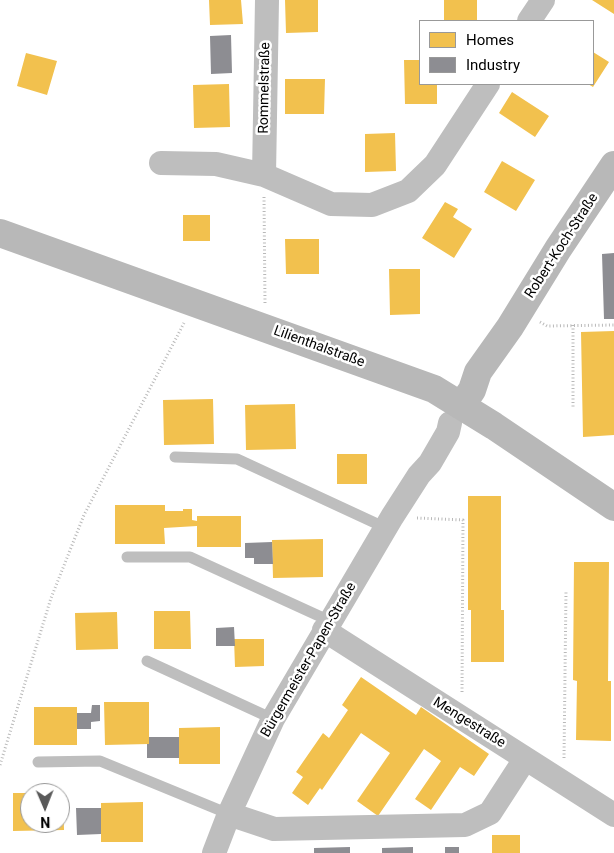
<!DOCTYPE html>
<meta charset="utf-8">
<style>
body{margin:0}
#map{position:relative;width:614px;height:853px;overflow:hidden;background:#fff;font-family:Roboto,sans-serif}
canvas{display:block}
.legend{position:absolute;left:419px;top:20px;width:175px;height:65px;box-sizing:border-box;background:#fff;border:1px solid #999;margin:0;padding:6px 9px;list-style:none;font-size:15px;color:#000}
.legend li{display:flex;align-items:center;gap:10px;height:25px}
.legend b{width:25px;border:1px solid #999}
.north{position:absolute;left:20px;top:783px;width:50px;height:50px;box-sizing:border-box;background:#fff;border:1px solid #999;border-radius:50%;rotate:179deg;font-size:14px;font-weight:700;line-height:20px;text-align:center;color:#000}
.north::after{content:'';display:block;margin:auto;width:18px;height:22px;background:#595959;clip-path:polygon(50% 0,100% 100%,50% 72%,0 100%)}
</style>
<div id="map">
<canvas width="614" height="853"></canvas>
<ul class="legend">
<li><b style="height:14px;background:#f2c14e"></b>Homes</li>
<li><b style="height:14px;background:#8d8d92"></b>Industry</li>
</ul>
<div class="north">N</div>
</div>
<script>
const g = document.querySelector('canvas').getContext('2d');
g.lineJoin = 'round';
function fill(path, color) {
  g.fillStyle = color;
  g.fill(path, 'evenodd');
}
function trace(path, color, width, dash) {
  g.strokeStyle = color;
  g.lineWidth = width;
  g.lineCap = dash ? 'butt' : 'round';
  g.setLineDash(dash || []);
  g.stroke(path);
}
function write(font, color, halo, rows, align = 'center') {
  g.font = font + ' Roboto,sans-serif';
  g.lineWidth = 5;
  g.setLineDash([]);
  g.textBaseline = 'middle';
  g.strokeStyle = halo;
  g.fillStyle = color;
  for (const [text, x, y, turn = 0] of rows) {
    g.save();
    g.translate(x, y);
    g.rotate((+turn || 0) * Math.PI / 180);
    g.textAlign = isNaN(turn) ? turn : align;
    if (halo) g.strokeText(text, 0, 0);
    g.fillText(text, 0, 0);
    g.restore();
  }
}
fill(new Path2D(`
 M209,0H241L243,24L210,25Z
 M285,0H318V32L286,33Z
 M444,0H477V21H444Z
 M592,0H614V14Z
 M593,52L609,62L593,87L588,84H593Z
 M26,53L57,61L47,95L17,86Z
 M404,60H420V84H437V104H405Z
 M285,79H325L324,114H285Z
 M229,84L230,127L194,128L193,85Z
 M512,92L549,116L535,137L499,113Z
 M395,133L396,171L365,172V134Z
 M502,161L535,180L516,211L484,192Z
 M445,202L458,209L453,217L472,229L454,258L422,238Z
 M183,215H210V241H183Z
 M285,239H319V274H286Z
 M389,269H420V314L390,315Z
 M614,331V435L583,437L581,332Z
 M213,399L214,444L164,445L163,400Z
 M295,404L296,449L246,450L245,405Z
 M337,454H367V484H337Z
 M468,496H501V610H504V662H471V610H468Z
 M115,505H165V511H183V509H192V520L197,521V516H241V547H197V526L164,528L165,544H115Z
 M323,539V577L273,578L272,540Z
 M574,562H609L608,681H611V741L576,740L577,681L573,680Z
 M154,611H190L191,649H154Z
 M117,612L118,649L76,650L75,613Z
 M234,639H264V666L235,667Z
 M361,677L416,715L421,707L489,754L474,776L460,767L431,810L415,799L441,761L424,749L378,816L357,801L390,753L361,733L322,790L320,788L308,805L292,793L303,777L296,772L323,733L329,738L348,710L342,705Z
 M104,702H149V744L105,745Z
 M34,707H77V745H34Z
 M220,727V764H179V728Z
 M60,792H63L64,830L13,831V793H30V823H60Z
 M143,802V842H101V803Z
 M492,835H520V853H492Z`), '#f2c14e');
fill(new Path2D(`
 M231,35L232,73L211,74L210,36Z
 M614,253V319H604L602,254Z
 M272,542L273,564H254V558H245V543Z
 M234,627L235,646H216V628Z
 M92,705H100V721L91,722V729H77V713H91Z
 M149,737H179V758H147V744H149Z
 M76,808H101V834L77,835Z
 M350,847V853H314V848Z
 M413,847V853H382V848Z
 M445,847H459V853H445Z`), '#8d8d92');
trace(new Path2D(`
 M264,197L265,303
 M540,322L547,326L614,325
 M573,325V407
 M417,518L463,520L462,693
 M564,758L566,591
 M0,765L51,598L84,515L184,323`), '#b9b9b9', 3, [1, 2.5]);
trace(new Path2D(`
 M175,457L237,459L386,528
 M127,557H190L330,621
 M147,661L273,719
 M38,762L100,761L229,814`), '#bebebe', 11);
trace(new Path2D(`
 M529,21L543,0
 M161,163L216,164L264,175L331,204L372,205L408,191L435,165L488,84
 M264,175L267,0
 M324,630L614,815
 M229,814L274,829L465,825L490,813L525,759
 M214,853L229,814L273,719L392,517L419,475L430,463L448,432L450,423`), '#bebebe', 24);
trace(new Path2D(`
 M0,233L434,389L494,426L614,507
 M461,406L472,390L478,372L510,327L558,249L614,165`), '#b8b8b8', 28);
write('14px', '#000', '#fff', [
 ["Rommelstraße",265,88,-89],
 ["Robert-Koch-Straße",562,246,-57],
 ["Lilienthalstraße",319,347,20],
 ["Bürgermeister-Papen-Straße",309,660,-60],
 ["Mengestraße",469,723,32]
]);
</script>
